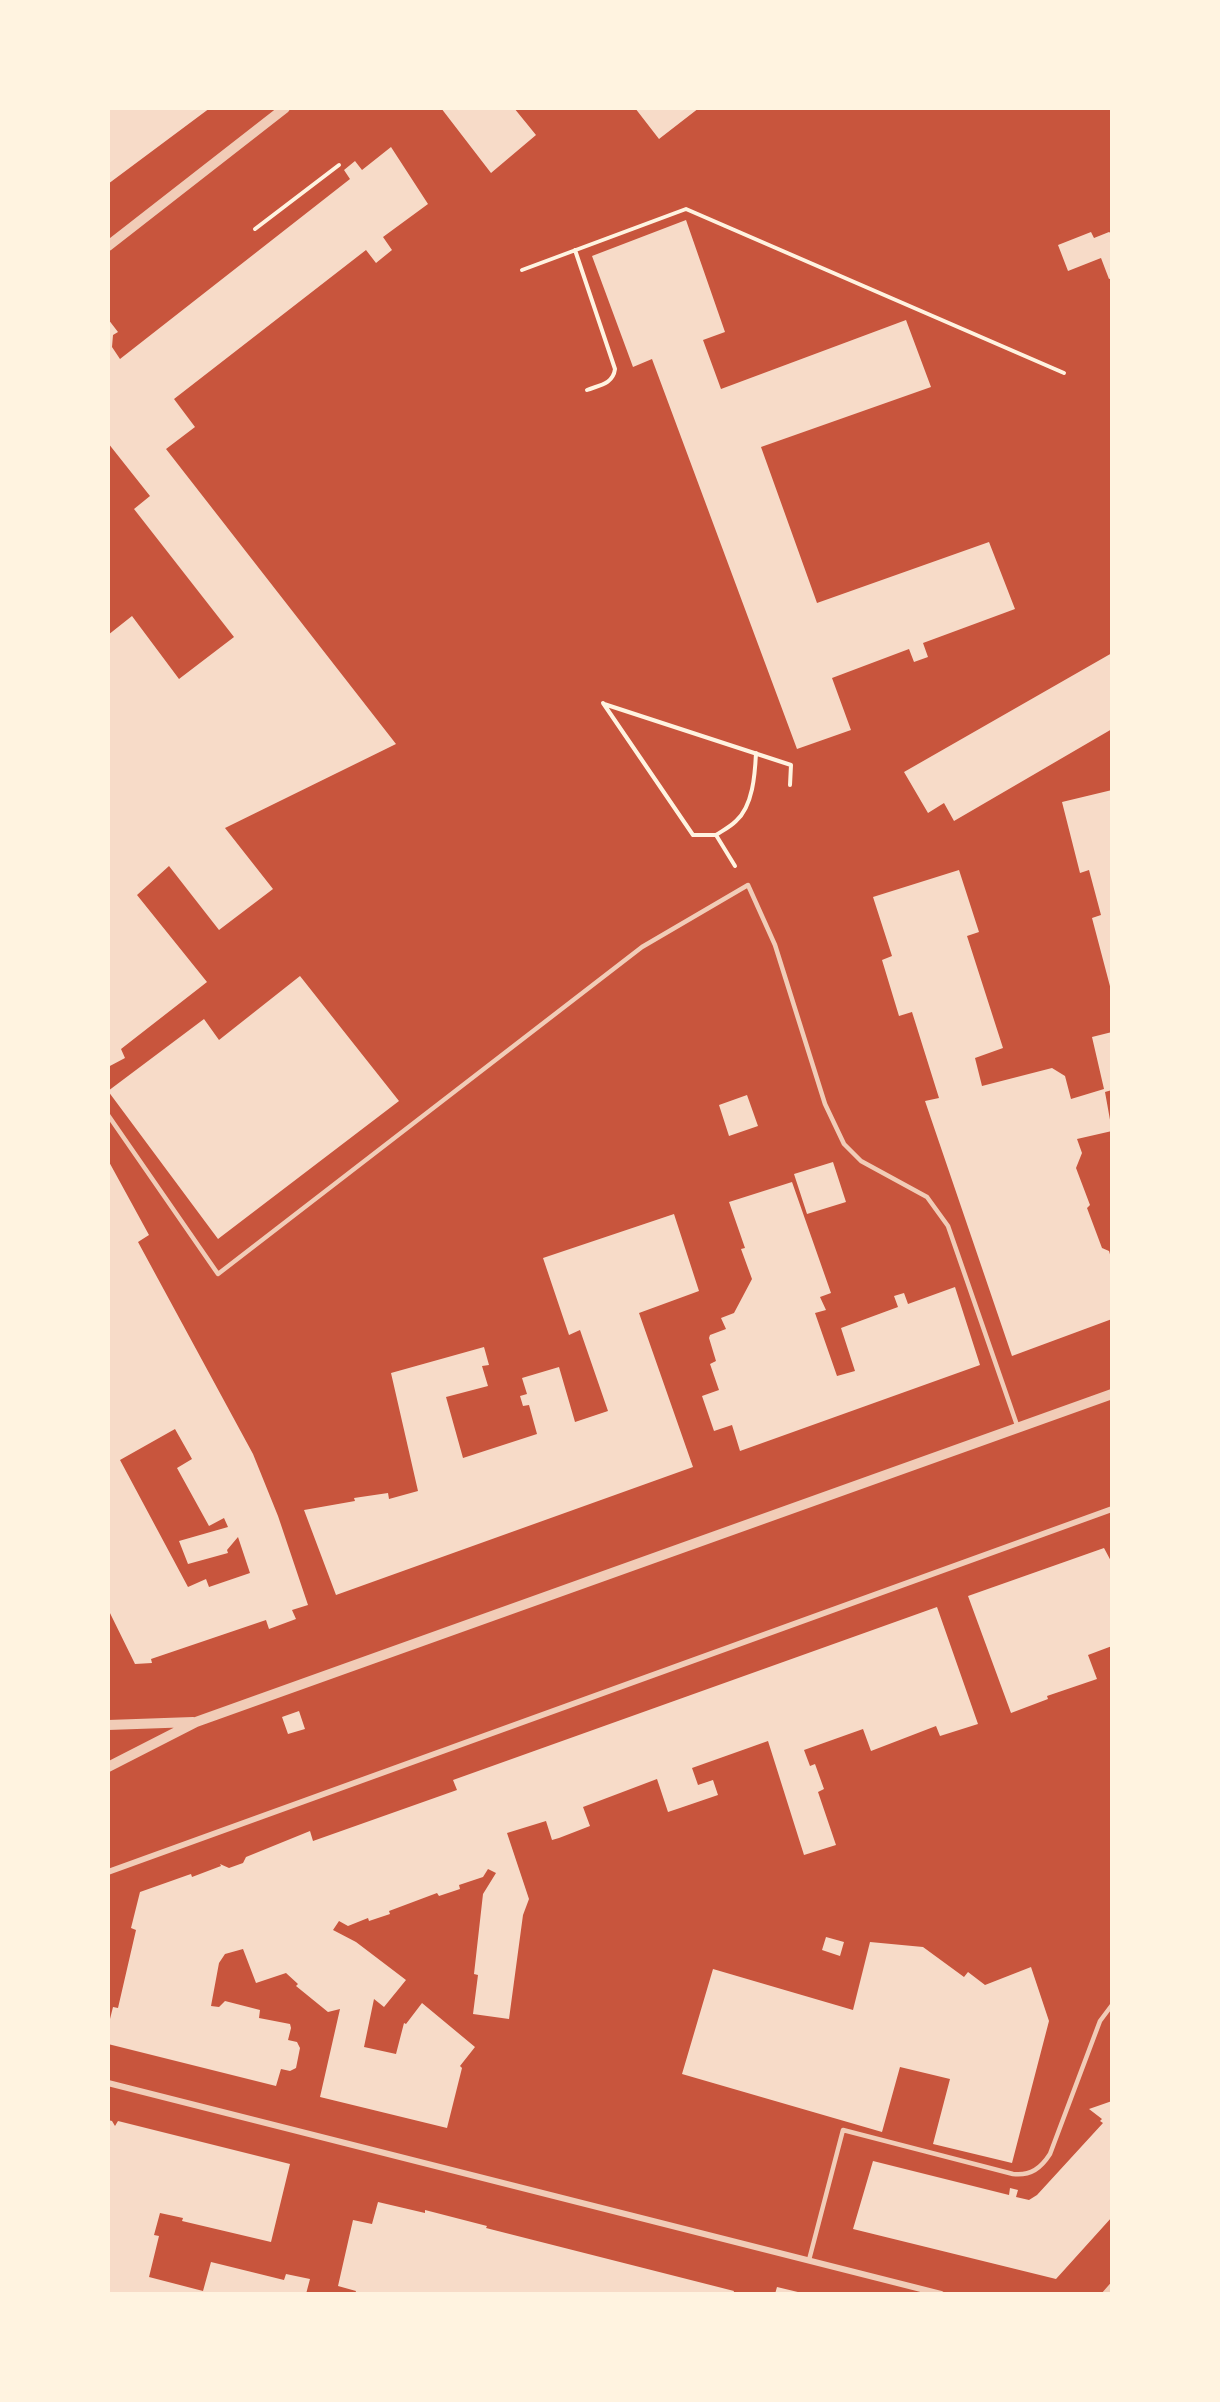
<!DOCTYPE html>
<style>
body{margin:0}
#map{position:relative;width:1220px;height:2402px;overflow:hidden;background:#c8553d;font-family:Lato,sans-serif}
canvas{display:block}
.frame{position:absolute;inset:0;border:110px solid #fff3e0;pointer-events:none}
</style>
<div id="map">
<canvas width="1220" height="2402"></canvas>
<div class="frame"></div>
</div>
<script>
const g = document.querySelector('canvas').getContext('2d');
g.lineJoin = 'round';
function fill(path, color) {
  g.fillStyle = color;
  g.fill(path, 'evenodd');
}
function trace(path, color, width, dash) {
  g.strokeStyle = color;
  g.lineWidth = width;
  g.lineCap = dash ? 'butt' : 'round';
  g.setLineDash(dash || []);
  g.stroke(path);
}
fill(new Path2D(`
 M108,108H210L108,184Z
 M441,108H514L536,135L491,173Z
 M635,108H699L659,139Z
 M391,147L428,204L383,237L392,250L376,263L366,250L174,399L195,427L166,449L396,744L225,828L273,889L219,930L169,866L137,895L207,982L121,1049L125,1058L108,1067V635L132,616L179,679L234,637L134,509L150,496L108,443V319L118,332L113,335L112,347L120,359L350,179L344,170L355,161L362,170Z
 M686,220L725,332L703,340L721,389L906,320L931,387L761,447L817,603L989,542L1015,609L923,643L928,657L914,662L909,649L832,678L851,730L797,749L652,359L633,367L592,256Z
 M1091,232L1094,238L1109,232L1112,234V278L1109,279L1101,258L1068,271L1058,245Z
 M1112,653V729L954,821L944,803L928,813L904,772Z
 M1112,790V990H1111L1092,918L1101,915L1089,870L1080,873L1062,802Z
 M959,870L979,932L967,936L1003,1048L975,1058L982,1086L1052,1068L1065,1076L1071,1099L1104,1089L1092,1037L1112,1032V1090L1105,1092L1112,1131L1077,1139L1082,1153L1076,1168L1090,1205L1087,1208L1102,1248L1109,1251L1112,1261V1319L1012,1356L925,1101L939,1098L912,1012L899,1016L882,960L892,956L873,897Z
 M300,976L399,1101L218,1239L108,1091L204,1019L219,1040Z
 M747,1095L758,1126L729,1136L719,1105Z
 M108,1160L149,1235L138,1242L253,1454L278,1516L308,1605L292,1610L296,1619L269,1629L266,1620L151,1659L152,1663L135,1664L108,1609ZM175,1429L192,1459L177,1468L209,1526L224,1518L228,1527L179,1541L188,1564L228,1553L227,1550L238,1537L250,1573L209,1587L206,1579L188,1587L120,1460Z
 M833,1162L846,1202L807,1214L794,1174Z
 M792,1182L831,1293L820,1297L826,1310L815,1313L837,1376L855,1371L841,1328L898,1307L894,1296L904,1293L908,1304L955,1287L980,1365L740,1451L732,1425L714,1431L702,1396L719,1390L710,1364L716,1361L709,1338L710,1335L726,1329L721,1318L734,1313L752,1279L741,1249L745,1248L729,1202Z
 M674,1214L699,1291L639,1313L693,1467L336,1595L304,1510L355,1501L354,1498L388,1493L389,1499L418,1491L391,1373L484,1347L489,1365L482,1366L488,1386L446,1397L463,1458L537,1434L529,1405L523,1406L520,1396L527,1394L522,1378L559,1367L575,1422L608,1411L580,1330L569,1335L543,1258Z
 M1104,1548L1112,1563V1646L1088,1655L1097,1679L1047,1696L1048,1699L1011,1713L968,1596Z
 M937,1607L978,1724L940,1736L936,1726L871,1751L863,1729L804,1750L810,1766L815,1764L824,1789L818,1792L836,1845L804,1855L768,1741L692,1768L698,1785L713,1780L718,1795L680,1808L668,1812L657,1779L583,1807L590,1826L559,1838L552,1840L546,1821L507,1833L529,1899L523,1915L509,2019L473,2014L478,1975L474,1974L483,1894L496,1873L488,1869L483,1877L459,1885L460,1889L439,1896L437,1893L389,1911L390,1914L369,1921L368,1918L348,1926L339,1921L333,1930L356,1942L406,1980L384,2007L374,1999L364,2047L396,2054L404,2023L406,2024L422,2003L475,2047L460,2066L462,2068L447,2128L320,2097L340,2009L328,2012L296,1986L298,1984L286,1973L256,1983L243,1949L225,1954L219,1963L211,2006L219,2007L225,2001L260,2010L259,2018L290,2024L291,2028L288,2040L297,2042L300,2048L296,2068L290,2071L281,2069L276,2086L108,2044V2027L113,2007L118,2008L136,1930L131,1928L140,1892L188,1875L191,1874L192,1877L221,1866L220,1864L229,1868L243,1863L246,1857L310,1831L313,1841L457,1790L453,1780Z
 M299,1711L305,1729L288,1734L282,1717Z
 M826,1937L844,1942L840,1956L822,1950Z
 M870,1942L923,1947L964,1977L968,1972L985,1985L1031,1967L1049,2021L1012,2163L933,2144L950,2079L900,2067L882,2132L682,2074L713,1969L853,2010Z
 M1112,2101V2217L1056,2279L853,2229L873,2161L1009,2195L1010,2188L1018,2190L1016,2197L1029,2200L1037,2195L1103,2123L1100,2121L1102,2119L1089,2109Z
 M108,2120L112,2121L115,2126L118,2121L290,2164L271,2242L182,2221L183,2218L160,2213L154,2235L159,2236L149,2277L203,2291L211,2262L284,2280L286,2274L310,2279L306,2294H108Z
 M378,2202L425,2213V2210L487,2226L486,2228L734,2291L733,2294H355L356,2291L338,2286L353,2220L372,2224Z
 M777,2287L802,2293V2294H775Z`), '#f7dbc8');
trace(new Path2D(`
 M255,229L339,165
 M575,250L615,369C613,384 600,385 587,390
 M522,270L686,209L1064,373
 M603,703L693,835H716L735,866
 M604,704L791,765L790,785
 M716,835C722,831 730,827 736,821C753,806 755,774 756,753`), '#fff3e0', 4);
trace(new Path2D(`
 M108,1115L218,1274L642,947L748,885L775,945L825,1104L844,1144L861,1161L927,1197L948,1226L1018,1428
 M809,2260L843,2130L1013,2174C1031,2176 1041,2168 1050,2154L1100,2021L1112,2005`), '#f1ccb7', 4.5);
trace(new Path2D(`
 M108,1872L1112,1509
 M108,2083L941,2294
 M1105,2294L1112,2286`), '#f1ccb7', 6);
trace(new Path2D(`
 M108,246L285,108
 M108,1725L193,1722
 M108,1767L196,1722L1112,1394`), '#f1ccb7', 10);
</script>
